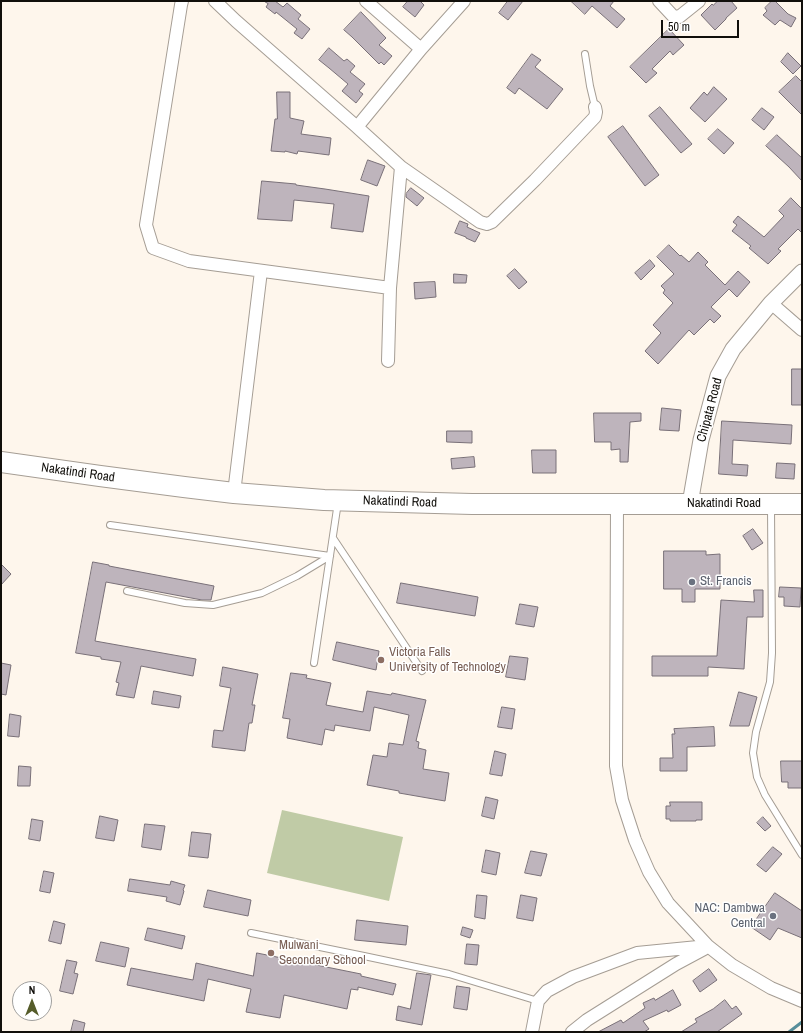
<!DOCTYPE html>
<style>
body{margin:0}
#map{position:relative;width:803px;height:1033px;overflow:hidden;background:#fef6ec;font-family:"Archivo Narrow",sans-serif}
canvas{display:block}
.frame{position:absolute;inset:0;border:2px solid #110f0b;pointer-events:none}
.north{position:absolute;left:12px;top:981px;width:40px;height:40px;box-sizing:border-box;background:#fff;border:1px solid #a09f9d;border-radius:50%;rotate:0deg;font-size:11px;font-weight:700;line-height:16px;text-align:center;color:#110f0b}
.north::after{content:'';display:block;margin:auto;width:14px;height:18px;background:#555c2a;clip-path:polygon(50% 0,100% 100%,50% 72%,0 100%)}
.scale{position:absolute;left:661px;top:20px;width:78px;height:18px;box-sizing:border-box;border:2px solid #110f0b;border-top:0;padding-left:5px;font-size:12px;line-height:14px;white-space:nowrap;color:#110f0b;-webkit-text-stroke:3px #fff;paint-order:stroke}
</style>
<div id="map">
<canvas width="803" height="1033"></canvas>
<div class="frame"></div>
<div class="north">N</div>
<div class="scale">50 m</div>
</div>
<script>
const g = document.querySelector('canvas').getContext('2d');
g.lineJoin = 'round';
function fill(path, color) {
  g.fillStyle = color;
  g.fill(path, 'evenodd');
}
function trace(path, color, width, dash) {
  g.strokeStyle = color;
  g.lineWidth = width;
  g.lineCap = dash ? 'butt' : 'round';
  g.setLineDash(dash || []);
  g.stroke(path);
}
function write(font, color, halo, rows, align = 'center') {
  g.font = font + ' "Archivo Narrow",sans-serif';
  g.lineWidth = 3;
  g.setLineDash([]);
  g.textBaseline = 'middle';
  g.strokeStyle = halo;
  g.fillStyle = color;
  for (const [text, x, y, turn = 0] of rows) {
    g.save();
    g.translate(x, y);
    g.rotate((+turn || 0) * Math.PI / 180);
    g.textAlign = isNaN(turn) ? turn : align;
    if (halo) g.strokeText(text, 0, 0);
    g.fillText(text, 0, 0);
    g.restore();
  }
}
fill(new Path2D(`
 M282,810L403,837L389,901L267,873Z`), '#c0cba6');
trace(new Path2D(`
 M789,1032L802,1022`), '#578e9a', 3);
const building = new Path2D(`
 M264,1H275L283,7L287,3L301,15L298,19L310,29L302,39L294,33L297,29L276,12L275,14L266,7L268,4Z
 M408,1H420L424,5L415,17L403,7Z
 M508,1H523L508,20L499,13Z
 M571,1H614L610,6L625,19L617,28L592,6L585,14Z
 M718,1H731L737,8L726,18V19L715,30L701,15L712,4L713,5Z
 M772,1H775L788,14L796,18L791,27L780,20L775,25L763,15L767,11L765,8Z
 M361,12L386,38L379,45L392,56L384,65L381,62L379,64L352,37L344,30Z
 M669,29L684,45L673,55L670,51L652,69L657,73L646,83L630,67Z
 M329,48L344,61L347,59L355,66L350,72L365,84L359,91L363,94L356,103L342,91L348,84L329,68L319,60Z
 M788,53L801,66L793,74L781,62Z
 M532,54L541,60L535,67L563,89L547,109L519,88L515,94L507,88Z
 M796,76L802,82V115L779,92Z
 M714,87L727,99L705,122L690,108L704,92L707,95Z
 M277,92H290V118L304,121L301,134L331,138L329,155L298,151L297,154L285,151V152L271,151L275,119H277Z
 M660,107L692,144L681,153L649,116Z
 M762,108L774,117L764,130L752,120Z
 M623,126L659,175L645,186L608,137Z
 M718,129L734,143L724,154L708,139Z
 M777,135L802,158V181L789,167L766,146Z
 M368,160L385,166L377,186L361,180Z
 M262,181L296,184V185L325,189L369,196L363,232L331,228L334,204L294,200L292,221L258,219Z
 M411,188L424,198L417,206L406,197V194Z
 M791,198L802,209V233L798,229L778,249L781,251L768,264L749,248L751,246L732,231L737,225L733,222L738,216L764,237L784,216L779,211Z
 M460,221L468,224L467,227L480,233L475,242L466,238V237L455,233Z
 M669,245L680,256L681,255L689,262L698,252L708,262L705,265L725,285L738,271L750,282L737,297L729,289L711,307L721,316L714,323L710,319L694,335L689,330L658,364L645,351L661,333L653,325L673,303L663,293L665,290L661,286L674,274L657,257Z
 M650,260L655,266L641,280L635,273Z
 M515,269L527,282L519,289L507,276Z
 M454,274L467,275L466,283H454Z
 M435,282L436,297L415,299L414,283Z
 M792,369H802V405H792Z
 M662,408L681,410L679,431L660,430Z
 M594,413H641V421L630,422L628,462H620V449L611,450V442H595Z
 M722,421L792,425L791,444L733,440L732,464L748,465L747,476L719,474Z
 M447,431H472V443L447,442Z
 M532,450H556V473H533Z
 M474,457L475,467L452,469L451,459Z
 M777,463L795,464L794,479L776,478Z
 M753,529L763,543L752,550L743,536Z
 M664,551H706V555L720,554V589H695V602H682V589H664Z
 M93,562L109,565V566L214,586L211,600H202L106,582L95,641L196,659L193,676L141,666L134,698L116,695L119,683L116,682L121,662L101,659V657L76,653Z
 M1,564L11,574L1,585Z
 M401,583L478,597L475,616L397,603Z
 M780,587L801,588L800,607L784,606V597H779Z
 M754,590H763V617H747L744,669L708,667V676H652V656H717L721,600L754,602Z
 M520,604L538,607L534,627L516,624Z
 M337,642L379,651L376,670L333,660Z
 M510,656L528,658L525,680L506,677Z
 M1,663L11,665L6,695L1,694Z
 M223,667L258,674L252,705H255L252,723H249L245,751L212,747L214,730L223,731L231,688L220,686Z
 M291,673L307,675L306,678L331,683L326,705L363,712L367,691L391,695L392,693L426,700L416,741L419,742L418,748L426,750L423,769L449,773L445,801L399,793V791L367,785L373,755L387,757L389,743L403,745L409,715L374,707L370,731L335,725L334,731L325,729L322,745L287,738L290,719L283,718Z
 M154,691L181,696L179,708L152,704Z
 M739,692L757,697L749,726H730Z
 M502,707L515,709L512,729L498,727Z
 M10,714L21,716L19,737L8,736Z
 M714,727L715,746L687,747V771H660V758H673L672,734H675L674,729Z
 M495,751L506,754L502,776L490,774Z
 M781,761H802V788H788V782H782Z
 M19,766L31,767L30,786H18Z
 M486,797L498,800L494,819L482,816Z
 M670,802H702V820H696V821H670V819H666V806H670Z
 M100,816L118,820L114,841L96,838Z
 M763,817L771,826L765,831L757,823Z
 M32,819L43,821L40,841L29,839Z
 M145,824L165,826L161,850L142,847Z
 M192,832L211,834L208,858L189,856Z
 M773,847L782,854L766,872L757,865Z
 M486,850L500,853L496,875L482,872Z
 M531,851L547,854L541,876L525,873Z
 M44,871L54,873L50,893L40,891Z
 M130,879L170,885L171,881L185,885L183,890L184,891L180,905L166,901L167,897L128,891Z
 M208,890L251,900L248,916L204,907Z
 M775,893L802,911V938L778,928L770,940L751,927Z
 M477,895L487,896L485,919L475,917Z
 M521,895L537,898L533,921L517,918Z
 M357,920L408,926L406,945L355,940Z
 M54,921L65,924L61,944L49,941Z
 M463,927L473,930L470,938L461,935Z
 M148,928L185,936L182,949L145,940Z
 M101,942L129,948L125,967L96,961Z
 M467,944L479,945L477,965L465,964Z
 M257,953L361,974V976L396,984L393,995L358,987V990L351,989L347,1009L284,995L280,1018L246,1012L251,989L208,979L204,1001L127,985L131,968L193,980L196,963L253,976Z
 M67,960L77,962L74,973L78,974L73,994L60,991Z
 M709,969L717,980L700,992L693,981Z
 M417,973L431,975L422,1025L396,1020L398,1006L410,1009Z
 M457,986L470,988L467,1010L454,1008Z
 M673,990L681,1005L668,1012L667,1010L643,1021L649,1029L644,1032H598L621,1020L623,1023L645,1008L643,1003L654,998L655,1000Z
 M725,1000L732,1009L736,1006L742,1014L717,1032H681L697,1022L695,1019L713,1009Z
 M74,1020L85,1023L83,1032H71Z`);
fill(building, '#beb4bc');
trace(building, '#797078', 1);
const service = new Path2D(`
 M585,54L590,86L595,107
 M771,506L772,653L770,682L756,732L753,753L757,777L765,795L802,855
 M110,525L330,556
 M333,538L422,671
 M127,591L185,603L213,605L262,593L297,576L330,556
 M314,663L338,502
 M251,933L364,956L449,974L538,1001`);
const minor = new Path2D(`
 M182,1L181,5L146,225L153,248L189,261L390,288
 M215,1L236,21L357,127
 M366,1L421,49
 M464,1L421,49L357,127L401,167L480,222L487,224L492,222L535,180L595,117L596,112L595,107
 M659,1L673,16L679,17L699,1
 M771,303L802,330
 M388,361L390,288L401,167
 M234,493L261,271
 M617,505L616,766L622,800L635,840L649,872L668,903L708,946L732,965L771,988L802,1001
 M532,1032L538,1001L547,991L573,977L637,953L708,946
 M572,1032L587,1020L676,964L704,949`);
const tertiary = new Path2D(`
 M690,504L701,440L718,376L733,349L771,303L802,272`);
const trunk = new Path2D(`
 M1,462L100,476L184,487L234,493L324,500L472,504H802`);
trace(service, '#a59d94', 8);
trace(minor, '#a59d94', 14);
trace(tertiary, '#a59d94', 17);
trace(trunk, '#a59d94', 22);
trace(service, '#fff', 6);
trace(minor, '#fff', 12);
trace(tertiary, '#fff', 15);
trace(trunk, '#fff', 20);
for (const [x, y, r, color] of [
 [692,582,4,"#6b7280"],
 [381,660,4,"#8d6e63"],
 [773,916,4,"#6b7280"],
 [271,953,4,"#8d6e63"]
]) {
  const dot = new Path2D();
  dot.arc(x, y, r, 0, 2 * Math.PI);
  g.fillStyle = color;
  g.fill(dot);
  trace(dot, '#fff', 1.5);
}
write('13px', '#110f0b', '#fff', [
 ["Chipata Road",710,410,-75],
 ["Nakatindi Road",78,473,8],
 ["Nakatindi Road",400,502,2],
 ["Nakatindi Road",724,504]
]);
write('13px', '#5b616d', '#fff', [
 ["St. Francis",700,582],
 ["NAC: Dambwa",765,909,"right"],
 ["Central",765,924,"right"]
], 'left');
write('13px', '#785e54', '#fff', [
 ["Victoria Falls",389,653],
 ["University of Technology",389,668],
 ["Mulwani",279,946],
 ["Secondary School",279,961]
], 'left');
</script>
